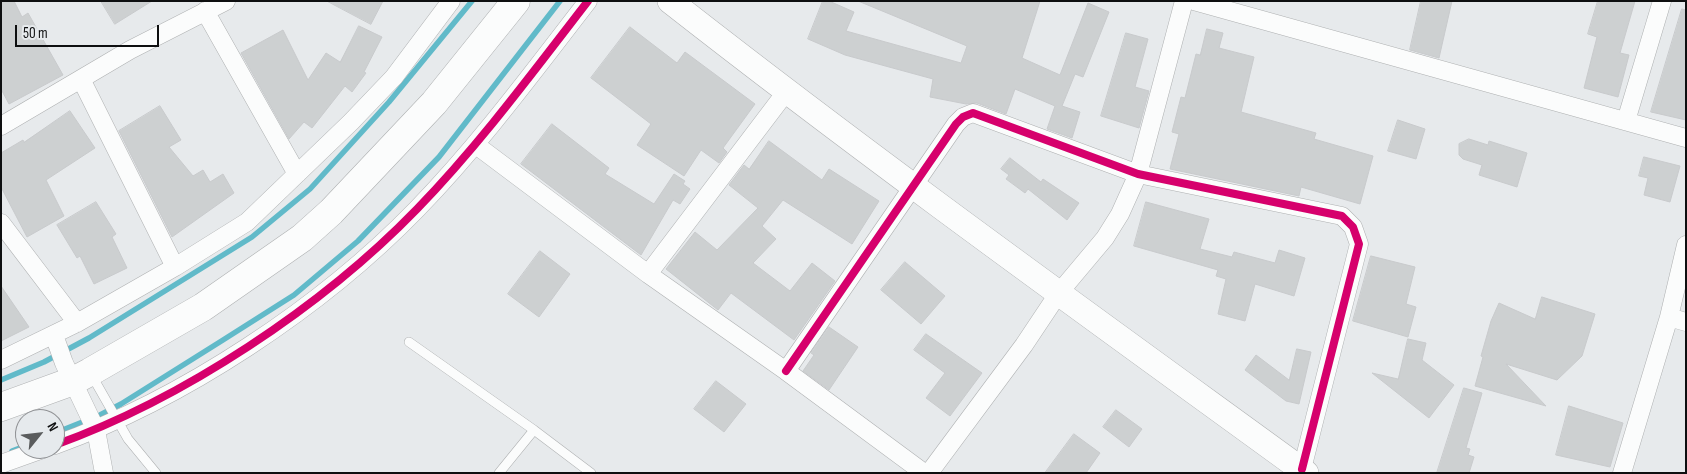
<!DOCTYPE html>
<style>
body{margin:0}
#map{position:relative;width:1687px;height:474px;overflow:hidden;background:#e7eaec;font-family:"Sofia Sans Condensed",sans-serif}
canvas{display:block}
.frame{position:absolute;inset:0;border:2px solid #0e0f10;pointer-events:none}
.north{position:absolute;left:15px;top:409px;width:50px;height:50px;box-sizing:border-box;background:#e6eaed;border:1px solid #909295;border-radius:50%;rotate:61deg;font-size:14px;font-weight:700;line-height:20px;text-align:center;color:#0e0f10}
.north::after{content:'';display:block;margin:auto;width:18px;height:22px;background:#5a5c5d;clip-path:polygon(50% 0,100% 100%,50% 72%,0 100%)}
.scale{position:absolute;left:15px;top:25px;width:144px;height:22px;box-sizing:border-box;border:2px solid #0e0f10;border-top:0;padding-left:6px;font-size:15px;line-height:18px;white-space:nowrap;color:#0e0f10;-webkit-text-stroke:4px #e6eaed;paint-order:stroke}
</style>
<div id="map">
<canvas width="1687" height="474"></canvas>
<div class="frame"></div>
<div class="north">N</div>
<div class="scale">50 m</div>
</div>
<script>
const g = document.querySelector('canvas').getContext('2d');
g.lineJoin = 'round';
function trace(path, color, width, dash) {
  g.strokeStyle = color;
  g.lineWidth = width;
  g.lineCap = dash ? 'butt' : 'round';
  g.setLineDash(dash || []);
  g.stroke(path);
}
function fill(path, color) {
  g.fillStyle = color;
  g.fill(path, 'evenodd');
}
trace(new Path2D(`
 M1,380L44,362L89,338L252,237L310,189L389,102L472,1
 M55,433L100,415L121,404L223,340L294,295L358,241L439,157L560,1
 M12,451L25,446`), '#61bac9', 5.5);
const building = new Path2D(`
 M1,1H14L22,17L28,13L63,75L9,104L1,89Z
 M101,1H152L115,24Z
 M327,1H383L371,24Z
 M823,1H829L854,12L846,31L961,63L967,46L858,1H1040L1022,58L1060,75L1088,3L1109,12L1083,77L1075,74L1062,106L1080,112L1072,138L1047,129L1055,106L1015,89L1006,114L977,103L966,104L930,97L933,79L845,55L808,39Z
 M1421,1H1452L1439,58L1410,50Z
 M1598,1H1635L1620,53L1629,55L1618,97L1584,88L1597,37L1588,34Z
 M1682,9L1686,10V120L1651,112Z
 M359,26L382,37L364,72L366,73L352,92L345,86L312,128L304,122L289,139L241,53L283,30L308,80L326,53L340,62Z
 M630,27L677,63L685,52L755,104L723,148L727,152L719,163L701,150L684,176L637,145L651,124L591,78Z
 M1207,29L1223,33L1219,48L1254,57L1241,112L1316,133L1314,139L1373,156L1360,204L1301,187L1299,196L1170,169L1179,134L1172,132L1181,97L1185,98L1196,54L1200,55Z
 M1126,33L1148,39L1135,87L1149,91L1139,128L1101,116Z
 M160,106L181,140L169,147L193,176L203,170L210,182L223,174L234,193L172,237L119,131Z
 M70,111L95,148L46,180L64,216L27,237L1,187V153L23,140L24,142Z
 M1398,120L1425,129L1416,159L1388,151Z
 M552,124L609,168L605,174L654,204L674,174L685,181L683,184L690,189L680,204L673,200L641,255L521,164Z
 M1469,139L1488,145L1489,141L1527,153L1517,187L1479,175L1482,165L1463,159L1459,155V144Z
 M769,141L822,180L829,169L879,201L852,244L783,200L762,226L776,239L753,263L790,291L812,263L835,281L794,340L731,293L718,310L666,269L695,232L717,250L758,208L729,185L744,165L749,169Z
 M1644,157L1680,166L1670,202L1644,195L1648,178L1639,176Z
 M1010,158L1041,182L1043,179L1079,203L1067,220L1028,189L1025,193L1006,179L1009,175L1001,169Z
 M96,202L116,234L112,237L127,268L94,284L80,256L77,258L57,225Z
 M1146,202L1209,219L1200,249L1232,257L1234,252L1275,263L1279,250L1305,258L1294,296L1255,284L1245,321L1218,314L1226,279L1216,276L1218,270L1134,246Z
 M540,251L570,274L539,317L508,294Z
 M1371,256L1415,267L1406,304L1416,307L1408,337L1353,321Z
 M905,262L945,296L921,324L881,290Z
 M1,286L29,327L1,341Z
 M1542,297L1595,314L1582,356L1557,380L1506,364L1546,406L1475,386L1483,357L1481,356L1491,321L1499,303L1535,319Z
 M829,327L858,347L829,390L803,371L814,355L811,353Z
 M926,334L982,373L950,416L926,398L945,373L914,350Z
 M1408,339L1426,343L1422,360L1454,385L1429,418L1372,373L1398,379Z
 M1297,349L1311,352L1299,404L1286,401L1245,370L1256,355L1289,380Z
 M716,381L746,404L724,432L694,409Z
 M1464,388L1482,393L1466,448L1470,449L1468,455L1474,457L1469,473H1437Z
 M1569,406L1623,423L1610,467L1556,455Z
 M1116,410L1142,429L1129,447L1103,427Z
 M1074,434L1100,453L1086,473H1045Z`);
fill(building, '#cdd0d1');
trace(building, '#c8cacc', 1);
const lane = new Path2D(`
 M409,342L534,430L591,473
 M91,374L128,439L156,473
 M499,473L534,430`);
const street = new Path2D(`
 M1194,1L1686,138
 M205,11L297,174
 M81,79L175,267
 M1626,121L1662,1
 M1,126L130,50L226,1
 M476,145L648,274L786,371L924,473
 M1,223L77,323
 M648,274L786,92
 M1669,317L1686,322
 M54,335L64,363L96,430L104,473
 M1,360L77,323L175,267L247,222L351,122L394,77L451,1
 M786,371L956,124L963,117L973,113L1138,174L1342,216L1353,227L1359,244L1302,469
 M55,445C183,399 322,307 417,209C480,144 533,72 588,1
 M1,464L43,449
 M929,473L1024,345L1058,294L1105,238L1120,214L1138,174L1184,1
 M1622,473L1669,317L1686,245`);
const secondary = new Path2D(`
 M670,1C878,164 1093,318 1306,473`);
const highway = new Path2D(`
 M1,407L73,381L90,372L203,307L302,238L331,212L434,103L516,1`);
trace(lane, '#aeb0b1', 10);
trace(street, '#aeb0b1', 19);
trace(secondary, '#aeb0b1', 26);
trace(highway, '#aeb0b1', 29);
trace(lane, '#fbfcfc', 9);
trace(street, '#fbfcfc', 18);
trace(secondary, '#fbfcfc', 25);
trace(highway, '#fbfcfc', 28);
trace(new Path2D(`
 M786,371L956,124L963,117L973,113L1138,174L1342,216L1353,227L1359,244L1302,469
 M55,445C183,399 322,307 417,209C480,144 533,72 588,1`), '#d6006c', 8);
</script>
